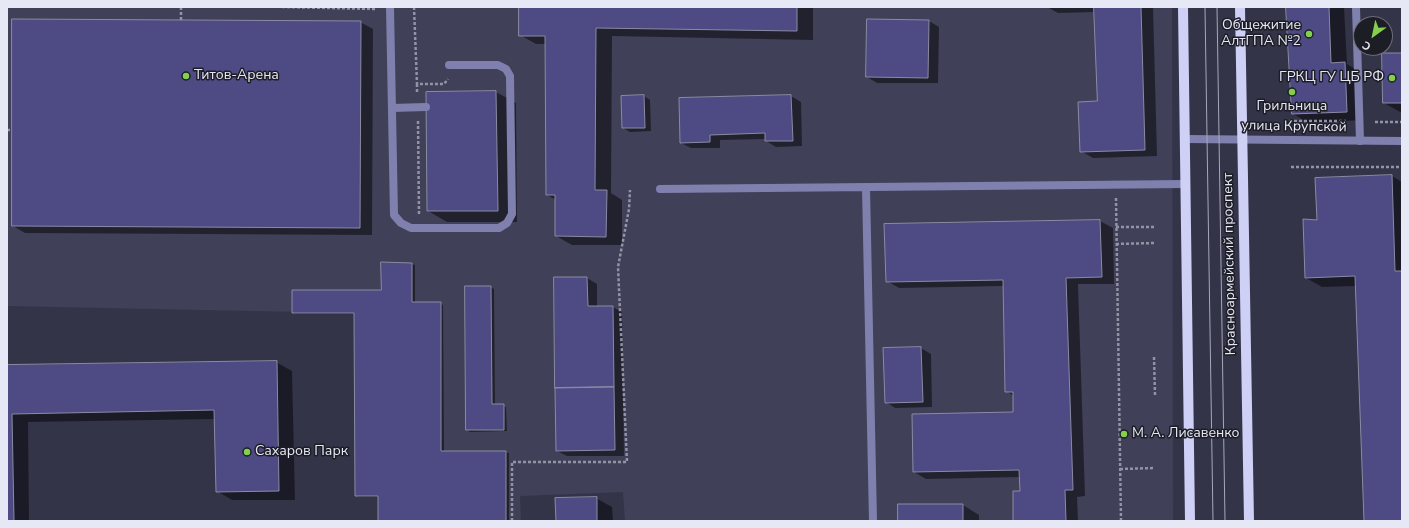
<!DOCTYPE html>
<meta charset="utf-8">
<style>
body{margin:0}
#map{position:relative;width:1409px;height:528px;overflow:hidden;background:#343449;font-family:"Nunito Sans",sans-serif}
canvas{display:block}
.frame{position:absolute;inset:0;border:8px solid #e7e8f5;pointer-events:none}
.north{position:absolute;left:1353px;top:16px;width:40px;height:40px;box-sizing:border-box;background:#1d1d26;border:1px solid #6e6e79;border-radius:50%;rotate:213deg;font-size:11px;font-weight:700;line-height:16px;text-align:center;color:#e7e8f5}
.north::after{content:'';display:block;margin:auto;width:14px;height:18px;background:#83d04e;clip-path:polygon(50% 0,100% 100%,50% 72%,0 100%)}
</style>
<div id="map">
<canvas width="1409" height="528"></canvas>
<div class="frame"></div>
<div class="north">С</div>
</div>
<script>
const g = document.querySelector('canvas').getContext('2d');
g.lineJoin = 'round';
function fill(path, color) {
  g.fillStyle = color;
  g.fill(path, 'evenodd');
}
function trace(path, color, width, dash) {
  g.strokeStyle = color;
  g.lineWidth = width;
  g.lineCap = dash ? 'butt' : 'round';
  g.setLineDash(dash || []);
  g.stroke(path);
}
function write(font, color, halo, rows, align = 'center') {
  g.font = font + ' "Nunito Sans",sans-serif';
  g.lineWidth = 3;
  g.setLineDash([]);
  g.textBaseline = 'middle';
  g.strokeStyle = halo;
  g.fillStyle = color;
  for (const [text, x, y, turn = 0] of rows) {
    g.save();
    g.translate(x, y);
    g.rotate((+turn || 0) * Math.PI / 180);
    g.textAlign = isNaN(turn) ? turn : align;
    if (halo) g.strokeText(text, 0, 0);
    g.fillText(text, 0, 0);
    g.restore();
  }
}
fill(new Path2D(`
 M7,7H1172L1173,521H625L623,492L520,496L521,521H378V496H355L354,313L7,306Z`), '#404059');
fill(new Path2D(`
 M520,7H813V40L612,36L611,193L622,200V245H572L556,236V200L547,195L546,44H536L520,35Z
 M1047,7H1153L1157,156L1093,158L1081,151L1098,102L1095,12L1058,13Z
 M1287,7H1352H1344L1347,64L1360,72L1363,120L1309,123L1293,114Z
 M929,21L939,27L938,83H877L867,77Z
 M360,22L373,29L372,235L25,233L13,226Z
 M1402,54V112H1400L1384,103Z
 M496,92L516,103L517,222H447L428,211L427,93Z
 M644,96L650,100L651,131L630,132L623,128Z
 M791,96L801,102L802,146L776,147L766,141V139L720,140V148H691L681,143L680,99Z
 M1392,176L1402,182V521H1365L1357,286L1322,287L1306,278L1318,221Z
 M1100,221L1113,228L1114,284H1078L1085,496L1077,497L1078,521H1014L1021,492L1020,477L926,479L914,472L1014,413V396L1006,391L1004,286L899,288L887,281L885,225Z
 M412,264L415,265V303H440L443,305L444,452H505L509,453V521H379V497H359L356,495L355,314H296L293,313L382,291Z
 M587,278L597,284V307H613L622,312L624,456H567L557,451Z
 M491,287L494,289L495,405L506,407L507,431L470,432L467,430Z
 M921,348L931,354L932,407L895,408L886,402L884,349Z
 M276,362L292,371L295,500H232L217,491L215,419L28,422L29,521H7V366Z
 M596,498L612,507L613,521H557Z
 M899,505H963L979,515V521H899Z`), '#0007');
const building = new Path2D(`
 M519,7H797V31L596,28L595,190H607L606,237L555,236V195H546L545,36H519Z
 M1094,7H1141L1145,150L1080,152L1078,102L1097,101Z
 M1286,7H1329L1331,63L1345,62L1347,112L1292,114Z
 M12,19L361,21L360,228L12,226Z
 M867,19L929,20L928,78L866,77Z
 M1382,53H1402V103H1383Z
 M496,91L498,211H427L426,92Z
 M644,95L645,128H622L621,96Z
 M791,95L793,141H765V133L710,135V142L680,143L679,98Z
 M1392,175L1395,271H1402V521H1364L1355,276L1305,278L1303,219L1317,220L1315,178Z
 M1100,220L1102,277L1066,278L1073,490H1065L1066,521H1013V491H1020L1019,470L913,472L912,414L1013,412V392H1005L1003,280L886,282L884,224Z
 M381,262L412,263V302H441V451H506V521H378V496H355L354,313H292V290H381Z
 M554,277H587L588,306H613L614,387L555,388Z
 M465,286H491L492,404H504V430H466Z
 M921,347L923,402L885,403L883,348Z
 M277,361L279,491L216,492L214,410L12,414L14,521H7V365Z
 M614,387L615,450L556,451L555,388Z
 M597,497V521H556L555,498Z
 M898,504H963V521H898Z`);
fill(building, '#4d4a84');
trace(building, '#8a8ba3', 1);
trace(new Path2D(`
 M282,7L376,9
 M414,7L417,84H444L448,79
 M181,20V7
 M417,84V94
 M418,121L419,214
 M1289,121H1346
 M1375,122H1402
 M7,130H12
 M1291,167H1402
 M1116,198L1121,521
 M1116,227H1154
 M1116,244L1154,243
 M1154,357L1155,395
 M1120,469L1155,468
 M512,521V462H627L618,267L629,209L630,190`), '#9293a4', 2.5, [3, 2]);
trace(new Path2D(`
 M390,7L394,215L401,223L411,228H499L507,223L512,214L510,76L506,69L498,65H449
 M1356,7L1360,141
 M392,108L426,107
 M866,188L873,521
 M660,189L1185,184`), '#8080ae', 8);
trace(new Path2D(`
 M1185,139L1402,141`), '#8080ae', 8);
trace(new Path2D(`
 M1183,7L1190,521
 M1240,7L1249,521`), '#cfd0f6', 10);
trace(new Path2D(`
 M1205,7L1213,521
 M1217,7L1225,521`), '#a8a8b8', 1);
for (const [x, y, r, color] of [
 [1309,34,4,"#83d04e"],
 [186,76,4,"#83d04e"],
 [1392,78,4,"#83d04e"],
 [1292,92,4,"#83d04e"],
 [1124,434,4,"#83d04e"],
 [247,452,4,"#83d04e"]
]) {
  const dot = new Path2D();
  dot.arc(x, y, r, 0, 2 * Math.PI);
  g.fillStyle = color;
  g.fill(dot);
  trace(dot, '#1d1d26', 1.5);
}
write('14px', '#e7e8f5', '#1d1d26', [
 ["Общежитие",1301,26,"right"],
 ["АлтГПА №2",1301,42,"right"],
 ["Титов-Арена",194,76],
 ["ГРКЦ ГУ ЦБ РФ",1384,78,"right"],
 ["Грильница",1292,107,"center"],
 ["М. А. Лисавенко",1132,434],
 ["Сахаров Парк",255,452]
], 'left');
write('14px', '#e7e8f5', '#1d1d26', [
 ["улица Крупской",1294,127,1],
 ["Красноармейский проспект",1230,264,-91]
]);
</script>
